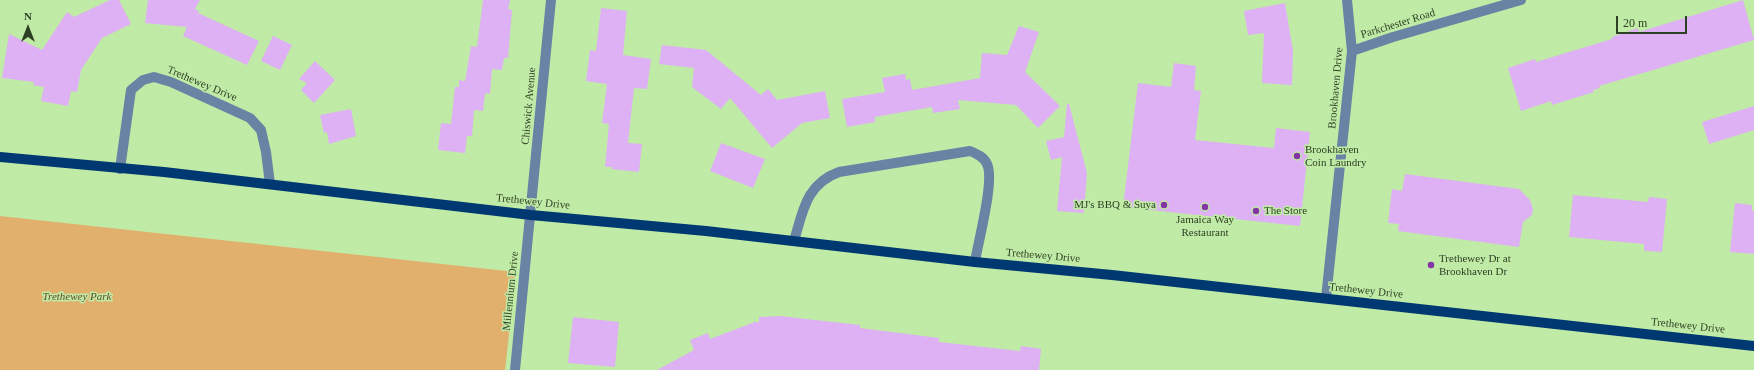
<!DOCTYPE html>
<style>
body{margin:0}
#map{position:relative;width:1754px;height:370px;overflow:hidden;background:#c0eba7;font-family:Georgia,serif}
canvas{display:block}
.north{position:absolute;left:8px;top:8px;width:40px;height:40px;-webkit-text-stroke:3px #c0eba7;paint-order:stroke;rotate:0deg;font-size:11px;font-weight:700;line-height:16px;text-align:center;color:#2e4024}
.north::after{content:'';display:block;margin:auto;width:14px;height:18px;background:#2e4024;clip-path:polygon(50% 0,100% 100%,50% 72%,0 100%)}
.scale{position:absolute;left:1616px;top:16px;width:71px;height:18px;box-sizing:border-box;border:2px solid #2e4024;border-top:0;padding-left:5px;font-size:12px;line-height:14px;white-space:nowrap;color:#2e4024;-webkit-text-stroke:3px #c0eba7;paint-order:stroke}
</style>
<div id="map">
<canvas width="1754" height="370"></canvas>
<div class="north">N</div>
<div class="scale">20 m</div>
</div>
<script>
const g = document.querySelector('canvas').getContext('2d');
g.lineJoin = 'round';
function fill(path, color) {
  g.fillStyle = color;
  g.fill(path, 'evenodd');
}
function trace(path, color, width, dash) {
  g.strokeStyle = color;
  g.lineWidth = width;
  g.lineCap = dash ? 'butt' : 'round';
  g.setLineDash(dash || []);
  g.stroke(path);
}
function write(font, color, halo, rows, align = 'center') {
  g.font = font + ' Georgia,serif';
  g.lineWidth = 3;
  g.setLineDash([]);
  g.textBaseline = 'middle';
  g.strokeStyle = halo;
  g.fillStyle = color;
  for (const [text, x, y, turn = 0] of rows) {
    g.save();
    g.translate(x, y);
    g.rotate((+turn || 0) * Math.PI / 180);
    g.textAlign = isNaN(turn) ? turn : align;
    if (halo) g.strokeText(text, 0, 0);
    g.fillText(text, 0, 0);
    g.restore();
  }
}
fill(new Path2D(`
 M0,216L516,272L505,370H0Z`), '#e0b06c');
fill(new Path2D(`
 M110,0H119L131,24L102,38L81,70L77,92L71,91L68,106L41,101L44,87L33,85L34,82L2,78L9,34L42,50L67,12L74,17Z
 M148,0H200L195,9L199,11L198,13L259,41L247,65L183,36L187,27L145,23Z
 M483,0H510L508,9L512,10L508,58H504L502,70L492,69L490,94L485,93L483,111L474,110L472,136H467L465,153L438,150L441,123L451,124L455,87H459V80L465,81L471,46L477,47Z
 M1743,0L1754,40L1599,86L1600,88L1593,90L1594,92L1552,105L1551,101L1521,111L1508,68L1535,59L1536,62L1612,39V37L1638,28L1639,32Z
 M1285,3L1293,51L1292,85L1262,83L1264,33L1248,35L1244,11Z
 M601,8L627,11L623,55L651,59L647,89L634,88L628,143L642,144L639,172L611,169L612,167H605L609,124L602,123L607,84L586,81L590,50L596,51Z
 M1019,26L1039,32L1025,72L1060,106L1038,128L1016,105L958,100L960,109L933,113L932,107L875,117V122L847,127L842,99L885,92L882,78L905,74L906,80L910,79L912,90L980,78L982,53L1007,55Z
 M273,36L292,45L280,70L261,61Z
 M662,45L706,50L761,95L768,89L777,100L825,91L830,118L802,123L772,148L730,98L721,109L692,87L694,68L659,64Z
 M315,61L335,80L314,103L301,90L307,83L299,79Z
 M1174,63L1196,66L1194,90L1201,91L1195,140L1274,148L1276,128L1310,132L1300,226L1123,207L1138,83L1171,87Z
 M1067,104H1069L1087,173L1084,213L1057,211L1062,157L1051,160L1046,141L1064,137Z
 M1754,106V130L1709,144L1702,122Z
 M351,109L356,136L329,144L327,132L324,133L320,115Z
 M721,143L765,159L753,188L710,171Z
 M1405,174L1519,189L1530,200L1533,209L1532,215L1523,222L1519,247L1398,231L1399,224L1388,223L1392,189L1402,191Z
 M1573,195L1648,202L1649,197L1667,199L1662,252L1646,251L1644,250V244L1569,237Z
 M1735,203L1752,205V211H1754V254L1730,252Z
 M780,316L860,325V328L939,338V342L1020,351L1021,346L1041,349L1039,370H657L694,350L690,340L708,333L710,339L755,322H759V317Z
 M573,317L619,322L615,367L568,363Z`), '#deb0f4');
trace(new Path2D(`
 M1352,51L1393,37L1521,0
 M120,169L131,90L143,80L154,77L171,82L250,118L261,130L266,152L270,184
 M794,241C803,211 806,184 839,172L970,151C977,154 984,157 987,164C995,180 978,242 975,262
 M1326,298L1352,51L1347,0
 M515,370L551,0`), '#6983a4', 10);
trace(new Path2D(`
 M0,157L164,172L531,215L706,231L975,262L1112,275L1754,346`), '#003871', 10);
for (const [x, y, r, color] of [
 [1297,156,4,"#8434a4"],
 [1164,205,4,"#8434a4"],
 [1205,207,4,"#8434a4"],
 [1256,211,4,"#8434a4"],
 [1431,265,4,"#8434a4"]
]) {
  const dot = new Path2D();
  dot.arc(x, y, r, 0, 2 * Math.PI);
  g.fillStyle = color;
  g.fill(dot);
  trace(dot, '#c0eba7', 1.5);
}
write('11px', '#2e4024', '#c0eba7', [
 ["Parkchester Road",1398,24,-17],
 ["Trethewey Drive",202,84,23],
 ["Brookhaven Drive",1336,88,-85],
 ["Chiswick Avenue",529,106,-85],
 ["Trethewey Drive",533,202,6],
 ["Trethewey Drive",1043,256,5],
 ["Millennium Drive",511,291,-84],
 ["Trethewey Drive",1366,291,6],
 ["Trethewey Drive",1688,326,6]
]);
write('11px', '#2e4024', '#c0eba7', [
 ["Brookhaven",1305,150],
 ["Coin Laundry",1305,163],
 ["MJ's BBQ & Suya",1156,205,"right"],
 ["The Store",1264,211],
 ["Jamaica Way",1205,220,"center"],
 ["Restaurant",1205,233,"center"],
 ["Trethewey Dr at",1439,259],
 ["Brookhaven Dr",1439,272]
], 'left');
write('italic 11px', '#644a24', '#c0eba7', [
 ["Trethewey Park",77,297]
]);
</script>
